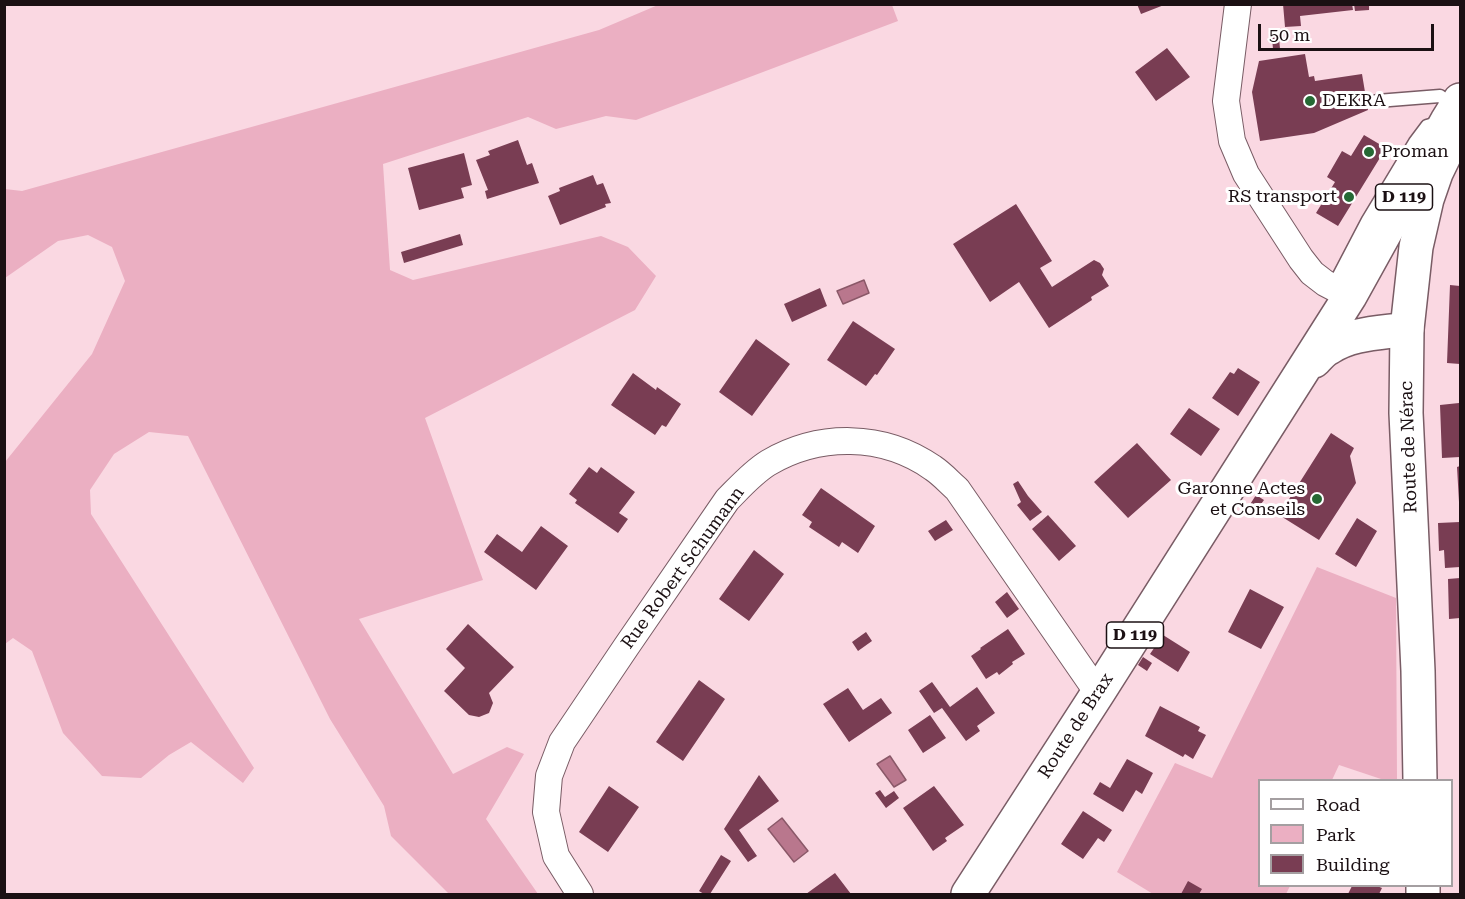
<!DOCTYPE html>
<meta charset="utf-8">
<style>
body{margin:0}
#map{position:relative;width:1465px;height:899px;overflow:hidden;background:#fad8e2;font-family:"Roboto Serif",serif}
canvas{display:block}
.frame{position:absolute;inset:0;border:6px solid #1b1013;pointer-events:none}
.legend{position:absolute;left:1258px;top:779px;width:195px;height:108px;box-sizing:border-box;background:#fff;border:2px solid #a49fa1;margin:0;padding:8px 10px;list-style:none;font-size:18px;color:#1b1013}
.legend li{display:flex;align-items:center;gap:12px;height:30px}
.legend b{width:30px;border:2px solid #a49fa1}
.scale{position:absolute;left:1258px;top:24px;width:176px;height:27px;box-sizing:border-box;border:3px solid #1b1013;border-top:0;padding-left:8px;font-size:18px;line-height:21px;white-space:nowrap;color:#1b1013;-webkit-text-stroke:4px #fff;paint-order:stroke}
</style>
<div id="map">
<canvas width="1465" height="899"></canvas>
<div class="frame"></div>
<ul class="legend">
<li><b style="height:8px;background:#fff"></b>Road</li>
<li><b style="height:16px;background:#ebafc2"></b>Park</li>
<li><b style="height:16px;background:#793d53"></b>Building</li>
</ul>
<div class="scale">50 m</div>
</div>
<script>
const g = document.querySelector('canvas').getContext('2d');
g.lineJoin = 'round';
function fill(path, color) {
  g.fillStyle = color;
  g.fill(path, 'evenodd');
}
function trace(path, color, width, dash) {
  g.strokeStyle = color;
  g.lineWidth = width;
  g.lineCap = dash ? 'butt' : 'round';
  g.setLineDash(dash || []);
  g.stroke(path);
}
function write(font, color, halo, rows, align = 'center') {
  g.font = font + ' "Roboto Serif",serif';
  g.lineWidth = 6;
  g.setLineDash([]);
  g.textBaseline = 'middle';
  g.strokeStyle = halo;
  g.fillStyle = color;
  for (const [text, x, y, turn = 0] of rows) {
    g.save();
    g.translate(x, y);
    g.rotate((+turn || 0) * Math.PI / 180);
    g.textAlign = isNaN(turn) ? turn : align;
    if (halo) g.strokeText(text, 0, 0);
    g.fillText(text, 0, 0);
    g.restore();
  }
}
fill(new Path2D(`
 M658,5H892L898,21L636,120L606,116L556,129L528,117L383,164L390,270L413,280L601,236L628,247L656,276L635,310L425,418L483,580L359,619L453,774L507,747L524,754L486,819L538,894H449L391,836L384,806L330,719L188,436L149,432L114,454L90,490L91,514L254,768L243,783L191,742L169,755L141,778L102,776L63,733L32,651L13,638L5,644V462L92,354L125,281L112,247L88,235L58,241L5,278V189L22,191L599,30Z
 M1317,567L1396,598L1397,780H1384L1339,765L1332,780H1260V886H1290L1286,894H1153L1117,872L1175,763L1212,778Z`), '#ebafc2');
const water = new Path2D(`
 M864,280L869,293L843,304L837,291Z
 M890,756L906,780L894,787L877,764Z
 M782,818L808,851L794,862L768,829Z`);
fill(water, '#b9778d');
trace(water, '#8a5868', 1.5);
fill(new Path2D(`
 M1137,4H1164V5L1141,14Z
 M1283,4H1352L1353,10L1300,16L1301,26L1285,27Z
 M1354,4H1369V10L1355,11Z
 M1279,37L1280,49H1273L1272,38Z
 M1167,48L1190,77L1156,101L1135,72Z
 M1305,54L1309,77L1314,76L1315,81L1362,74L1368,110L1314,133L1260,141L1252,92L1259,61Z
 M1364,135L1386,148L1338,226L1316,213L1335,182L1327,177L1342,151L1351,156Z
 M518,140L527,165L532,163L539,183L487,199L485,191L488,190L476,160L490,155L488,151Z
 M464,153L472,185L461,188L464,198L419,210L408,168Z
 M593,175L597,185L603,183L611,203L605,204L606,207L560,225L548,196L560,191L559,188Z
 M1016,204L1052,261L1040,268L1052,287L1094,260L1100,263L1104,269L1102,275L1109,286L1091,297L1092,300L1049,328L1019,282L990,302L953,244Z
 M460,234L463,245L404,263L401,252Z
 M1450,285L1460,286V364L1447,363Z
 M820,288L827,306L792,322L784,304Z
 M853,321L895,349L877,375L875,374L866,386L827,360Z
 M756,339L790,364L752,416L719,392Z
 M1238,368L1260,382L1238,416L1212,398L1230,372L1234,374Z
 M633,373L656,390L657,387L681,404L666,427L662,425L655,435L611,405Z
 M1459,403L1460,411V457L1442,458L1440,405Z
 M1189,408L1220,429L1201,456L1170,434Z
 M1331,433L1354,448L1350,456L1356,483L1319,540L1279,515Z
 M1137,443L1171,480L1128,518L1094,482Z
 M1460,466V502H1459L1457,467Z
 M589,467L597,473L601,467L635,492L619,513L628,519L618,533L575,503L577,500L569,494Z
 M1018,481L1028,496L1042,512L1030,521L1017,505L1021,502L1013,484Z
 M821,488L875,526L858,553L842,542L839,547L809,527L812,522L802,515Z
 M1256,495L1264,500L1256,511L1249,506Z
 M1048,515L1076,546L1059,561L1032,529Z
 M1357,518L1377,531L1356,567L1335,554Z
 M946,520L953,530L935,541L928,531Z
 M1460,522V567L1445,568L1444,550L1439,551L1438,523Z
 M541,526L568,546L536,590L484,552L497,534L522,552Z
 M754,550L784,574L749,621L719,599Z
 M1460,578V618L1449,619L1448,579Z
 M1250,589L1284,607L1261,649L1228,632Z
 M1007,592L1019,609L1007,618L995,602Z
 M468,624L514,667L489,693L493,703L489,713L479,717L469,715L444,691L465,668L446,649Z
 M1008,629L1025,654L1012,662L1013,664L999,675L997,672L986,679L971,656L981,649L980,648Z
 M866,632L872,641L858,651L852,642Z
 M1163,635L1190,652L1178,672L1150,654Z
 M1143,657L1152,663L1147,671L1138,665Z
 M699,680L725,699L683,761L656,742Z
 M932,682L950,707L977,687L995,713L977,726L980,731L966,741L942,708L934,713L919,691Z
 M848,688L863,710L881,698L892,713L849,742L823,704Z
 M1160,706L1200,727L1198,731L1206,735L1193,759L1185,754L1183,757L1145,736Z
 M930,715L946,738L923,753L908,730Z
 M1127,759L1153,773L1142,794L1136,790L1123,812L1093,794L1100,782L1110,788Z
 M759,775L779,801L739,830L757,856L748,862L724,829Z
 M609,786L639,807L608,852L579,832Z
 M934,786L964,825L945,838L947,841L933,851L903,808Z
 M880,790L885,797L894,791L899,798L886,808L875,793Z
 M1083,811L1112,830L1104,842L1098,838L1083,859L1061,844Z
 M721,855L731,861L710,894H704L699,891Z
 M835,873L851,894H806Z
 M1188,881L1202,889L1199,894H1181Z
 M1352,886H1377L1382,888L1379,894H1348Z`), '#793d53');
const lane = new Path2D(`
 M1377,101L1440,96L1453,106
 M1333,287L1368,220L1415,142L1427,126L1434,124`);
const street = new Path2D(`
 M1238,4L1226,101L1232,141L1246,174L1301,259L1312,273L1325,283L1350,296
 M580,894L556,856L546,812L549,776L562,742L626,647L727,500C740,487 752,473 768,463C819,433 883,433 933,468C942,474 949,482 957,489L1098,693`);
const secondary = new Path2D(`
 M1420,780L1418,671L1406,413L1407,329L1416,247L1427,199L1436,173L1453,138
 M1423,886V894`);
const primary = new Path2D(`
 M1314,361C1319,356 1323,351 1329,348C1351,333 1381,333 1407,329
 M968,894L1098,693L1350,296L1447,121L1460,100`);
trace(lane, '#795c65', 15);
trace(street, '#795c65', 28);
trace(secondary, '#795c65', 36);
trace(primary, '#795c65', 36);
trace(lane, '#fff', 12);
trace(street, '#fff', 26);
trace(secondary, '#fff', 33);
trace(primary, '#fff', 33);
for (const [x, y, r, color] of [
 [1310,101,6,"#256934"],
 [1369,152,6,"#256934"],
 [1349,197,6,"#256934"],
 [1317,499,6,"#256934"]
]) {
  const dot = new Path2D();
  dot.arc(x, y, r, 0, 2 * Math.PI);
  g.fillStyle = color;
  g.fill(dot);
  trace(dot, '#fff', 2);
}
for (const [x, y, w] of [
 [1404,197,57],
 [1135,635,57]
]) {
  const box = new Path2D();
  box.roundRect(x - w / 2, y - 13, w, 26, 4.5);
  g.fillStyle = '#fff';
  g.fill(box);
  trace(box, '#1b1013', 1.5);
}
write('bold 16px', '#1b1013', null, [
 ["D 119",1404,197],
 ["D 119",1135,635]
]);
write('18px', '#1b1013', '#fff', [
 ["DEKRA",1322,101],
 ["Proman",1381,152],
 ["RS transport",1337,197,"right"],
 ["Garonne Actes",1305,489,"right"],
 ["et Conseils",1305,510,"right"]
], 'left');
write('18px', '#1b1013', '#fff', [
 ["Route de Nérac",1409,447,-92],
 ["Rue Robert Schumann",683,568,-54],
 ["Route de Brax",1076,726,-57]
]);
</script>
